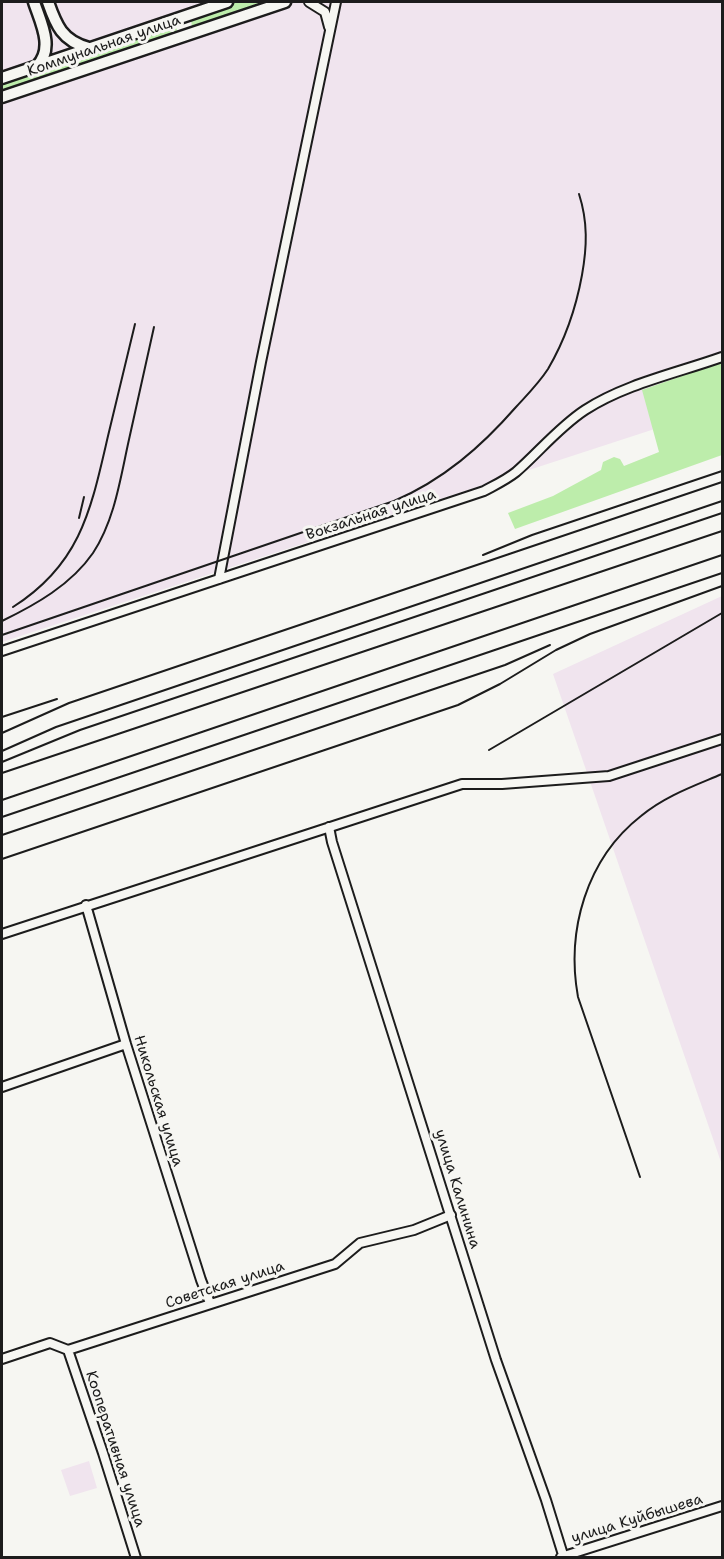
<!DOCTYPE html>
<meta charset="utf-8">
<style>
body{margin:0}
#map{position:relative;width:724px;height:1559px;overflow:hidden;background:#f6f6f2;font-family:"Shantell Sans",sans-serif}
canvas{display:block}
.frame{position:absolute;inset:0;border:3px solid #1c1c1c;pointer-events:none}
</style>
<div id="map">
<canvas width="724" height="1559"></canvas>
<div class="frame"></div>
</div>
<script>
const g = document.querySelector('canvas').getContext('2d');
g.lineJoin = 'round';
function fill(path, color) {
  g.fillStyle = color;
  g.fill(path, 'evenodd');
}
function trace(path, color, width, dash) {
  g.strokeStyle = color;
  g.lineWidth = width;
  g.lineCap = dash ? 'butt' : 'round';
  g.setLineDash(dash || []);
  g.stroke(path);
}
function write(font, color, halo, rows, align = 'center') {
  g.font = font + ' "Shantell Sans",sans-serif';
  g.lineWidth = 6;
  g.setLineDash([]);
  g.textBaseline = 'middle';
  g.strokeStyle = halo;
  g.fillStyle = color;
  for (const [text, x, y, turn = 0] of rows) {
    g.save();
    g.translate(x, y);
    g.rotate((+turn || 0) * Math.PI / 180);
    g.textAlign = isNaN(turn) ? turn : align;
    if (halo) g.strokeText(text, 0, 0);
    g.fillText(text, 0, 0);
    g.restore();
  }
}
fill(new Path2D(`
 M2,2H209L2,72Z
 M296,2H722V407L2,642V100Z
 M722,596V1165L553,674Z
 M89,1461L97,1488L70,1496L61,1470Z`), '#f0e4ee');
fill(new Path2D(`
 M237,2H273L195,28L192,27L191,20L193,16Z
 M174,25L177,29L176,33L2,93V81Z
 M722,362V455L515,529L508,513L553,496L601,470L603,462L614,457L620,459L624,466L659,452L642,390Z`), '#bdedab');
const minor = new Path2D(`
 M309,2L325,12L329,27
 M219,579L261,362L336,2
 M2,651L484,491C495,485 506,480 516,472C539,452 559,427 585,410C625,384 677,373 722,357
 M329,827L332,842L496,1360L546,1500L564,1558
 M86,905L126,1044L201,1280L210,1303
 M2,934L462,784H502L609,776L722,739
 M2,1087L126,1044
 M68,1350L103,1453L136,1558
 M2,1359L50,1343L68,1350L335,1264L360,1243L414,1230L451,1215
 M561,1557L722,1506`);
const major = new Path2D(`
 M34,2C40,21 55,48 37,66
 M48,2C56,25 62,41 89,48
 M2,78L227,2
 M2,97L285,2`);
trace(minor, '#1c1c1c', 12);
trace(major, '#1c1c1c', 15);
trace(minor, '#f6f6f2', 8);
trace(major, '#f6f6f2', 10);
trace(new Path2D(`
 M79,518L84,497
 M483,555L532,535L722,471
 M13,607C81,564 91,509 108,436C117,399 126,361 135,324
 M2,621C35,605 71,585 93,553C114,521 120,481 128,444C137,405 145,366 154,327
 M2,635L394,501C443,480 481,447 516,407C527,395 539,383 548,369C565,340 576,308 582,275C587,247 588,222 579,194
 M2,717L57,699
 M2,733L69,703L722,482
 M489,750L722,613
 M2,751L56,727L722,501
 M2,762L80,730L722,513
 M2,773L722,531
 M2,800L722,555
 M2,817L722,573
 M2,835L505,665L550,645
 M2,859L458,705L500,684L556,650L590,634L722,586
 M640,1177L578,997C566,931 586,859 641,816C665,796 694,786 722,774`), '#1c1c1c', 2);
write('15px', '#1c1c1c', '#f6f6f2', [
 ["Коммунальная улица",104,46,-19],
 ["Вокзальная улица",371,515,-18],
 ["Никольская улица",158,1101,73],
 ["улица Калинина",457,1189,73],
 ["Советская улица",225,1285,-18],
 ["Кооперативная улица",115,1449,72],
 ["улица Куйбышева",637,1519,-17]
]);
</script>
